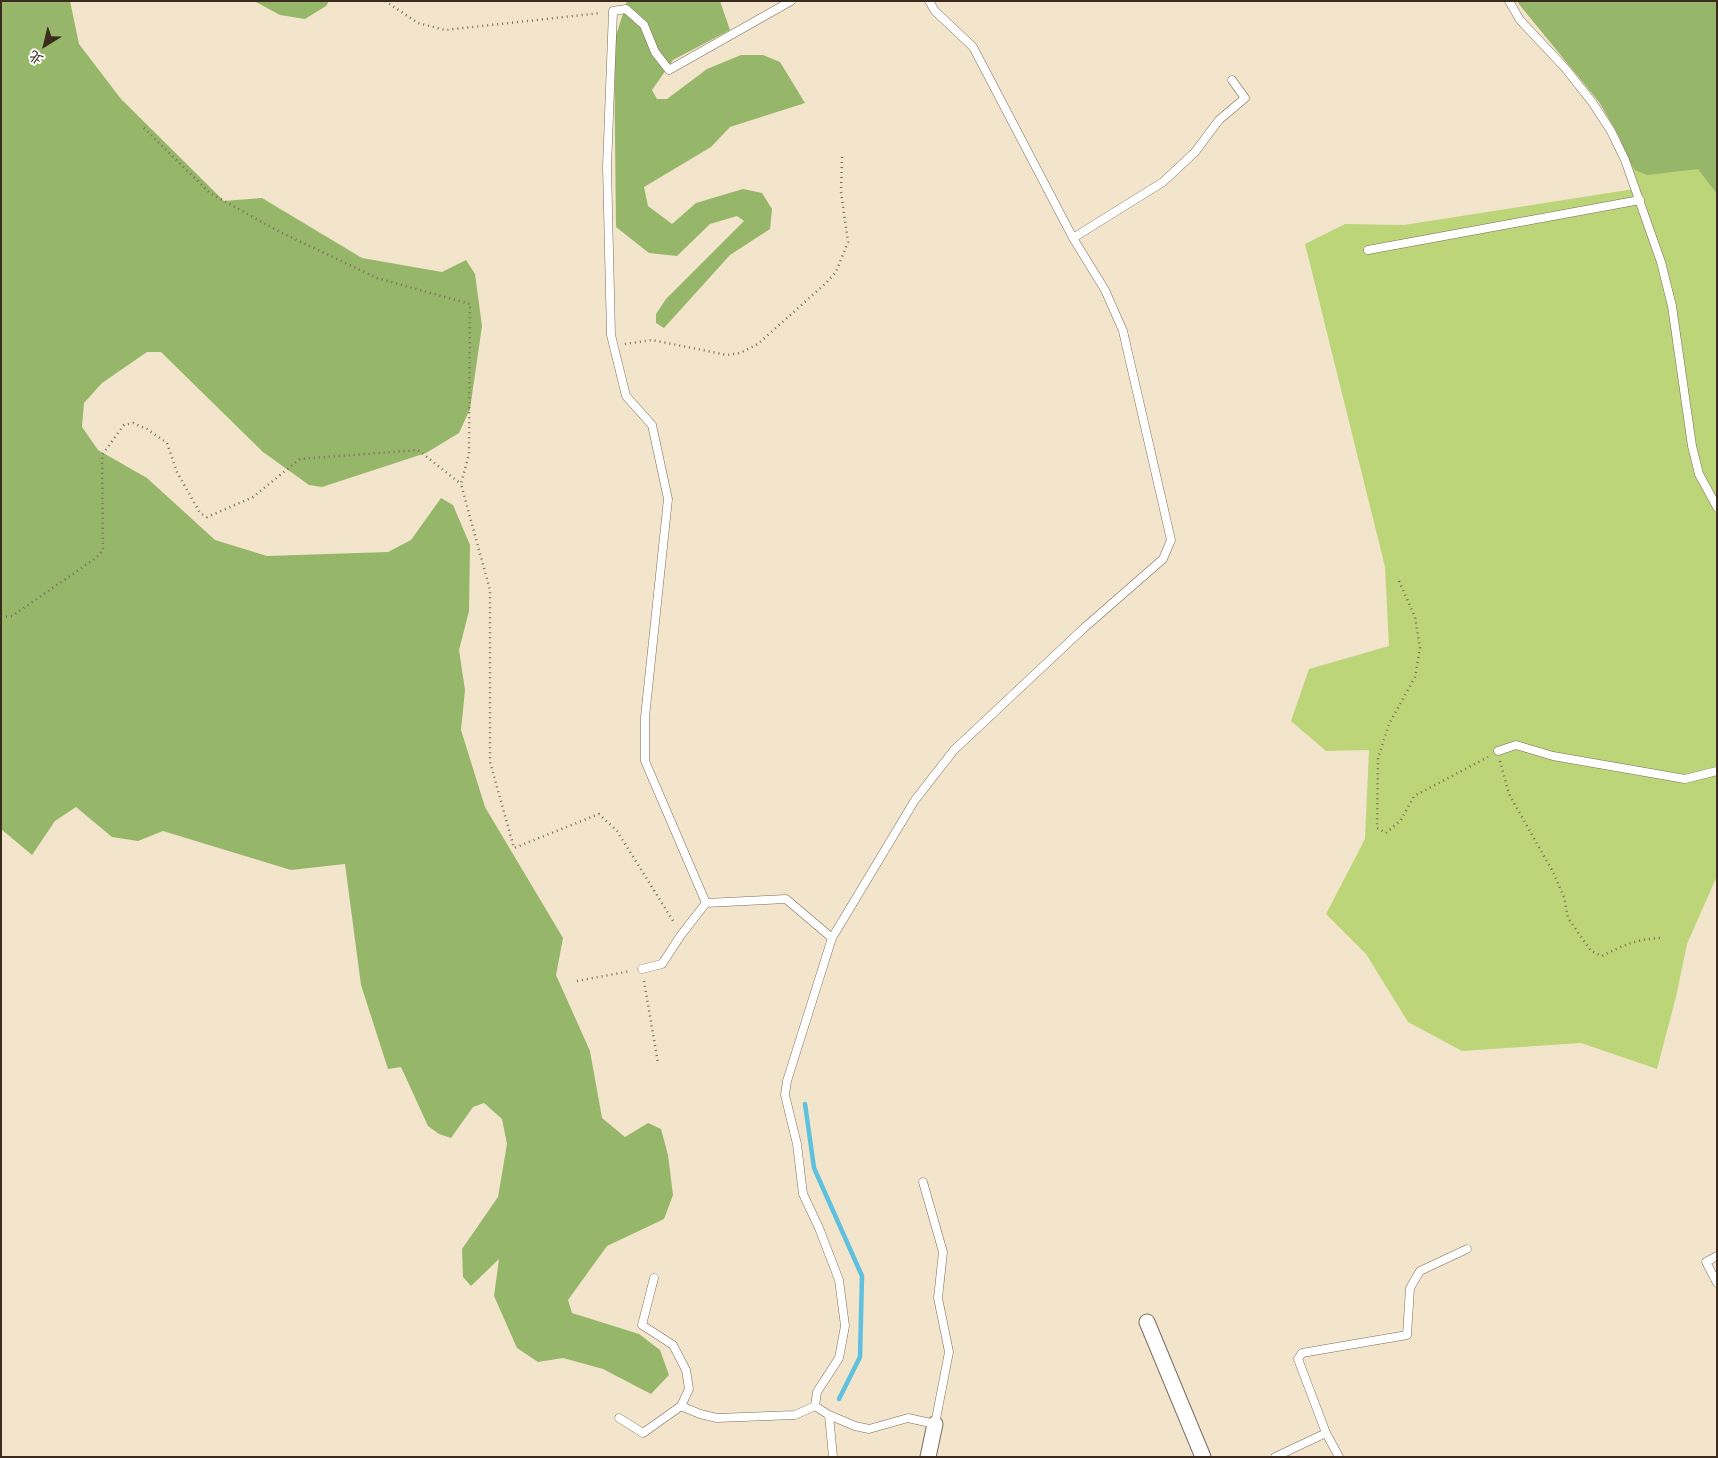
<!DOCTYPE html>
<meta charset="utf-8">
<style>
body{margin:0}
#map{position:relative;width:1718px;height:1458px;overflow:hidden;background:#f2e5cc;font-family:Itim,"LXGW WenKai TC",sans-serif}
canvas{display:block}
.frame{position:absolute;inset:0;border:2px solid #3b2a1e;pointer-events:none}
.north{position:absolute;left:20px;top:20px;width:50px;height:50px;-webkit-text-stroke:4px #fff;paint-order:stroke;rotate:216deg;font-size:14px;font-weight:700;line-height:20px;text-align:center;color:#3b2a1e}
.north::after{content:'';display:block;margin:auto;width:18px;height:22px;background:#3b2a1e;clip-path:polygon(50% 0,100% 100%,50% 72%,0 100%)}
</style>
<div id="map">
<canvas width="1718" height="1458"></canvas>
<div class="frame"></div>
<div class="north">北</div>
</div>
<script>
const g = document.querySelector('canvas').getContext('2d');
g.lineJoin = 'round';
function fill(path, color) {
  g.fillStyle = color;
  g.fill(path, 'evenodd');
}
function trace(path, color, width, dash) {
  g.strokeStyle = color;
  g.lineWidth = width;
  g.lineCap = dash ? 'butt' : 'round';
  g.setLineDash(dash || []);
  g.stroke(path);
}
fill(new Path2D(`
 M1656,120L1717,136V876L1687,944L1676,997L1657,1069L1581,1043L1462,1051L1408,1022L1366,954L1326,914L1365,839L1369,750L1326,751L1291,721L1309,669L1389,646L1385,567L1305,244L1345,224L1404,225L1634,189L1611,132Z`), '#bdd579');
fill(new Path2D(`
 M1,1H70L79,44L121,99L224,201L262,198L362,258L442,272L466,260L475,274L482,326L470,409L459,433L426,453L322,487L309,485L263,452L161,352H147L102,383L84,403L82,427L98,450L147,478L215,540L267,556L388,552L411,540L441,498L453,505L470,545L469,611L459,650L465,690L461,730L485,807L563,938L556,975L590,1051L602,1118L625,1137L648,1123L661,1129L668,1155L673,1195L664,1219L607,1246L568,1300L572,1313L639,1334L660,1350L669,1375L651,1394L603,1369L563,1358L538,1362L517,1348L494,1296L499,1259L471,1286L463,1277L462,1249L498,1197L507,1144L502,1119L484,1103L473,1107L451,1138L439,1134L428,1126L401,1067L388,1069L361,985L345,864L291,870L163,831L138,841L112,837L76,807L55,821L32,855L1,829Z
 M254,1H329L326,6L305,19L280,15Z
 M627,1H720L730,30L673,60L652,90L657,99H667L707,69L741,55H763L780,62L805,103L730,127L711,147L644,187L648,206L672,224L696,203L743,189L762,193L772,209L770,229L730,255L664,328L656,323V314L666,299L744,221L737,216L710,224L677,256L649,253L616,227L614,42Z
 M1519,1H1717V194L1698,169L1647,175L1635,170L1629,161L1619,136L1599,102L1518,3Z`), '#96b669');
trace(new Path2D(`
 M805,1104L814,1168L862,1276L860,1357L839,1399`), '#5fc1dd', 4.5);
const lane = new Path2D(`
 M1509,1L1520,20L1565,68L1592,102L1611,131L1625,160L1661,262L1672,306L1692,446L1699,474L1717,507
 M1073,238L1163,182L1195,152L1219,120L1245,98L1232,80
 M1368,250L1640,200
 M1498,751L1516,745L1553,756L1685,779L1717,771
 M706,903L645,761V717L668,499L652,425L626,396L611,335L607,167L613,11L626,9L644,25L655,52L669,70L791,1
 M642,969L662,964L681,935L706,903L786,899L832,938
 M923,1182L943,1252L938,1298L949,1352L935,1424L908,1418L869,1429L855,1426L829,1415L815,1406L817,1392L839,1358L845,1326L839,1280L819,1228L803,1194L797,1144L785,1095L787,1081L832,938L915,800L954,750L1084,628L1163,559L1171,540L1123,331L1105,290L1073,238L973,47L935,11L929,1
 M1717,1256L1706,1262L1717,1283
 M654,1278L642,1325L673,1345L686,1370L689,1389L681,1406L700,1414L717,1418L795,1415L815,1406
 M829,1415L833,1457
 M619,1418L643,1433L681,1406
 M1275,1457L1326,1433
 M1339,1457L1326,1433L1298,1359L1302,1353L1407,1335L1410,1288L1420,1271L1467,1249`);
const street = new Path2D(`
 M1147,1322L1203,1457
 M928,1457L935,1424`);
trace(lane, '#7b6b5b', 9);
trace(street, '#7b6b5b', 17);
trace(new Path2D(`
 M385,1L418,23L445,30L601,13
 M144,128L210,193L276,230L377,278L470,304L469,454L461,484L490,590V762L514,848L599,814L617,831L675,924
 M625,344L652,340L727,355L740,353L758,344L826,283L836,272L848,242L841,192L842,157
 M1399,581L1415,617L1420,648L1415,677L1389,724L1378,758L1377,828L1386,833L1401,820L1414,796L1488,757
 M1,617L12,616L96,558L103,550L102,455L124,425L133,423L147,429L167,443L177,472L200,513L207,517L253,497L300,459L418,450L461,484
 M1500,761L1509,794L1553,872L1564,897L1568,918L1591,951L1602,956C1624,945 1636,939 1661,938
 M577,981L631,971
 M644,981L658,1063`), '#7b6b5b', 2.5, [1, 4]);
trace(lane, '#fff', 8);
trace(street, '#fff', 15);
</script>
